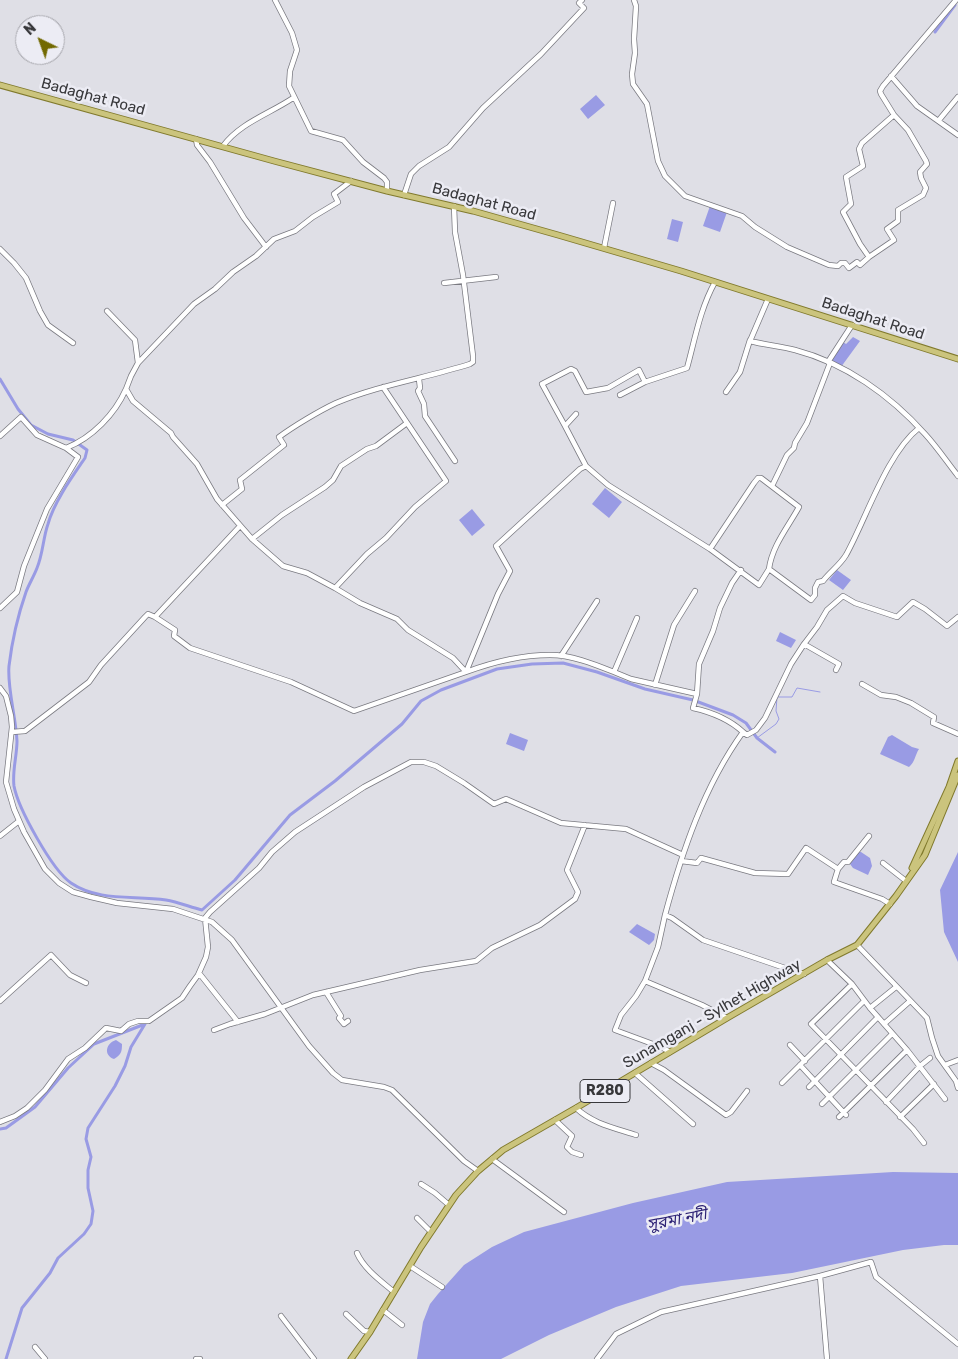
<!DOCTYPE html>
<meta charset="utf-8">
<style>
body{margin:0}
#map{position:relative;width:958px;height:1359px;overflow:hidden;background:#dfdfe6;font-family:Rubik,sans-serif}
canvas{display:block}
.north{position:absolute;left:15px;top:15px;width:50px;height:50px;box-sizing:border-box;background:#ececf4;border:1px solid #a4a4aa;border-radius:50%;rotate:318deg;font-size:14px;font-weight:700;line-height:20px;text-align:center;color:#38383b}
.north::after{content:'';display:block;margin:auto;width:18px;height:22px;background:#726901;clip-path:polygon(50% 0,100% 100%,50% 72%,0 100%)}
</style>
<div id="map">
<canvas width="958" height="1359"></canvas>
<div class="north">N</div>
</div>
<script>
const g = document.querySelector('canvas').getContext('2d');
g.lineJoin = 'round';
function fill(path, color) {
  g.fillStyle = color;
  g.fill(path, 'evenodd');
}
function trace(path, color, width, dash) {
  g.strokeStyle = color;
  g.lineWidth = width;
  g.lineCap = dash ? 'butt' : 'round';
  g.setLineDash(dash || []);
  g.stroke(path);
}
function write(font, color, halo, rows, align = 'center') {
  g.font = font + ' Rubik,"Noto Sans Bengali",sans-serif';
  g.lineWidth = 5;
  g.setLineDash([]);
  g.textBaseline = 'middle';
  g.strokeStyle = halo;
  g.fillStyle = color;
  for (const [text, x, y, turn = 0] of rows) {
    g.save();
    g.translate(x, y);
    g.rotate((+turn || 0) * Math.PI / 180);
    g.textAlign = isNaN(turn) ? turn : align;
    if (halo) g.strokeText(text, 0, 0);
    g.fillText(text, 0, 0);
    g.restore();
  }
}
fill(new Path2D(`
 M596,95L605,105L588,119L580,109Z
 M710,206L727,212L720,232L703,226Z
 M672,219L683,222L678,242L667,239Z
 M853,337L860,341L841,367L830,361L843,342L846,344Z
 M605,488L622,502L609,518L592,504Z
 M472,509L485,525L472,536L459,520Z
 M837,570L851,580L843,590L829,580Z
 M780,632L796,640L791,648L776,641Z
 M510,733L528,740L524,751L506,744Z
 M892,735L912,747L919,749C915,755 915,762 909,767L880,754L888,737Z
 M857,852H861L870,858L872,866L868,875L853,868L850,864Z
 M958,852V962L944,932L940,890Z
 M637,924L655,934L654,940L649,945L629,932Z
 M116,1040L122,1044C122,1052 121,1055 114,1059C103,1055 106,1043 116,1040Z
 M893,1172L958,1173V1245H944L903,1250L792,1273L681,1286L616,1307L549,1335L501,1359H417L423,1322L430,1304L438,1294L464,1265L492,1247L524,1232L633,1203L727,1182Z`), '#999be4');
trace(new Path2D(`
 M757,738L776,724L779,719L776,711L777,697H792L797,688L820,692`), '#999be4', 1);
trace(new Path2D(`
 M935,32L955,5
 M0,379L18,409L31,425L48,434L73,440L87,450L85,458C72,477 54,502 48,524C43,538 43,554 37,568C34,576 29,584 26,592C18,615 12,641 9,666C7,688 16,717 17,741C17,756 12,771 14,786C18,808 52,870 71,883C99,902 134,895 166,900C178,902 190,907 202,910L235,880L290,815L335,781L402,724L421,701L441,690L497,669L532,664L563,663L597,672L645,689L693,700L733,715L746,723L757,738L775,752
 M0,1129L6,1128L35,1107L68,1068L94,1044L145,1024L131,1047L125,1066L115,1086L88,1128L86,1139L91,1157L88,1170V1188L93,1211L91,1224L84,1234L58,1258L50,1273L22,1308L6,1359`), '#999be4', 3);
const minor = new Path2D(`
 M275,0L292,33L297,50L290,71L289,86L311,131L343,140L363,162L384,178L387,182V191
 M634,0L636,6L634,39L635,53L632,74L633,84L647,104L658,161L665,176L685,196L742,216L755,227L787,247L829,265L838,266L841,263H845L849,268L857,262L860,265L869,257
 M891,76L917,106L958,135
 M894,115L908,130L926,161L927,164L920,172L921,178L926,188L923,195L898,210V221L887,229L894,240L869,257L860,244L843,212L851,204L846,177L863,166L859,149L862,143L894,115L881,94L880,91L883,86L956,0
 M939,120L958,97
 M196,139L197,145L210,162L244,218L266,247
 M223,146C240,123 269,114 293,98L295,99
 M351,181L334,194L338,202L313,217L295,231L274,239L256,256L233,272L215,289L194,304L138,363L131,376L126,389L133,401L171,433L173,437L197,464L217,499L252,539L283,566L307,573L335,588L367,554L386,538L415,507L446,481L383,387
 M404,195L411,174L419,166L449,147L483,108L541,54L584,8L579,3L582,0
 M604,248L613,203
 M0,249L14,263L26,278L40,311L48,325L73,343
 M444,283L496,277
 M768,299L750,341C765,345 780,346 795,350C845,363 890,395 925,434C937,447 947,462 958,476
 M107,311L135,340L138,363
 M828,362L852,325
 M419,379L420,388L418,391L424,404L425,416L455,461
 M726,392L740,372L750,340
 M620,395L645,382L687,368C695,339 700,309 715,282
 M576,414L565,426L586,466L580,469L496,546L510,571L498,594L466,672C493,662 521,655 550,655C572,655 594,664 614,672
 M565,426L542,384L571,369L575,371L586,392L608,388L639,370L645,382
 M0,436L21,417L37,435L66,448C92,438 115,414 126,389
 M586,466L608,485L710,549L759,585L769,569L811,600L815,595V588L818,582L823,581C830,572 840,565 846,555C866,519 887,453 919,428
 M772,486L787,455L794,448L795,443L807,423L830,363
 M222,505L242,489L240,480L284,445L279,437C294,426 319,411 336,403C379,385 426,378 470,364L473,362V356L463,275L455,232L454,206
 M252,539L282,515L325,487L333,480L341,466L367,449L376,446L407,423
 M710,549L754,483L758,478H761L799,507C788,527 772,546 769,569
 M0,608L17,592L24,566L47,509L78,457L66,448
 M155,617L175,630L174,636L190,648L291,682L354,711L466,672L453,658L408,630L397,619L360,603L335,588
 M637,618L614,672L631,679L697,694L693,708C711,712 730,720 743,732C704,786 682,852 665,915L672,918L703,940L782,967L804,974
 M804,644L817,627L827,610L843,596L855,603L897,617L913,602L925,609L947,626L958,617
 M561,656L597,601
 M862,684L881,695L896,697L911,703L934,717L933,723L958,734
 M655,685L674,625L695,591
 M0,688L6,696L11,716L12,727L6,782L14,809L24,832L45,869L59,883L73,892L91,897L117,903L173,909L212,922L232,940L309,1046L333,1073L342,1080L384,1087L392,1090L464,1161L478,1171
 M697,694L699,664L713,631L720,608L732,583L741,570
 M12,732L25,731L89,682L101,665L145,617L148,614L155,617L240,526
 M743,732L747,735L756,730L765,718L791,664L804,644L839,664L836,670
 M0,836L19,821
 M681,861L697,863L701,858L755,873L788,874L806,848L838,869L834,882L882,899L890,904
 M883,863L906,881
 M838,869L844,862H848L869,836
 M665,915L658,947L645,981L702,1005L727,1018
 M857,945L927,1018L932,1038L938,1056L956,1081L958,1088
 M827,960L852,984L870,1008L907,1050L945,1099
 M199,973L238,1022
 M645,981L636,996L621,1015L615,1030L661,1047L670,1052
 M852,984L811,1024L913,1129L924,1143
 M326,992L341,1016L339,1018L344,1024L348,1021
 M0,1001L51,955L70,975L86,983
 M870,1008L896,987
 M884,1024L910,1001
 M214,1030L230,1024L265,1014L313,995L420,970L476,961L492,948L540,925L575,899L578,892L567,870L585,825
 M790,1045L805,1061
 M651,1063L664,1070L726,1115L731,1112L747,1091
 M800,1065L846,1115
 M945,1065L958,1060
 M635,1073L693,1124
 M782,1083L864,1001
 M809,1087L878,1017
 M886,1102L920,1066L930,1058
 M822,1104L892,1034
 M576,1108C593,1124 615,1128 636,1135
 M839,1117L907,1050
 M900,1117L934,1084
 M555,1120L572,1136L567,1147L572,1152L581,1155
 M0,1122L15,1116L27,1108L45,1090L68,1059L85,1048L106,1028L121,1031L129,1024L138,1021H149L182,998L190,986L198,975L206,957L208,947L205,918L210,912L259,868L272,852L295,832L364,787L411,762H424L436,766L464,783L494,804L506,799L561,823L626,829L683,855
 M492,1159L564,1212
 M421,1184L435,1193L449,1205
 M417,1218L431,1232
 M357,1253C364,1269 381,1281 394,1292
 M410,1266L442,1287
 M820,1276L827,1359
 M383,1310L402,1325
 M346,1314L364,1331L370,1332
 M281,1316L314,1359
 M35,1347L45,1359
 M196,1359H200
 M597,1359L616,1334L661,1312L820,1276L871,1262L876,1277L958,1344`);
const major = new Path2D(`
 M0,85L274,161L387,191L473,211L558,235L681,271L958,359
 M912,868L949,787L958,761
 M351,1359L370,1332L421,1247L456,1195L478,1171L503,1150L576,1108L727,1018L827,960L857,945L896,896L925,855L958,775`);
trace(minor, '#7a7a81', 6);
trace(major, '#817a2d', 7);
trace(minor, '#fff', 4.5);
trace(major, '#cbc47d', 5);
for (const [x, y, w] of [
 [605,1091,50]
]) {
  const box = new Path2D();
  box.roundRect(x - w / 2, y - 11.5, w, 23, 4);
  g.fillStyle = '#ececf4';
  g.fill(box);
  trace(box, '#38383b', 1);
}
write('bold 14px', '#38383b', null, [
 ["R280",605,1091]
]);
write('15px', '#38383b', '#ececf4', [
 ["Badaghat Road",93,97,15],
 ["Badaghat Road",484,202,15],
 ["Badaghat Road",873,319,18],
 ["Sunamganj - Sylhet Highway",712,1014,-30]
]);
write('italic 16px', '#2d2275', '#ececf4', [
 ["সুরমা নদী",677,1220,-11]
]);
</script>
